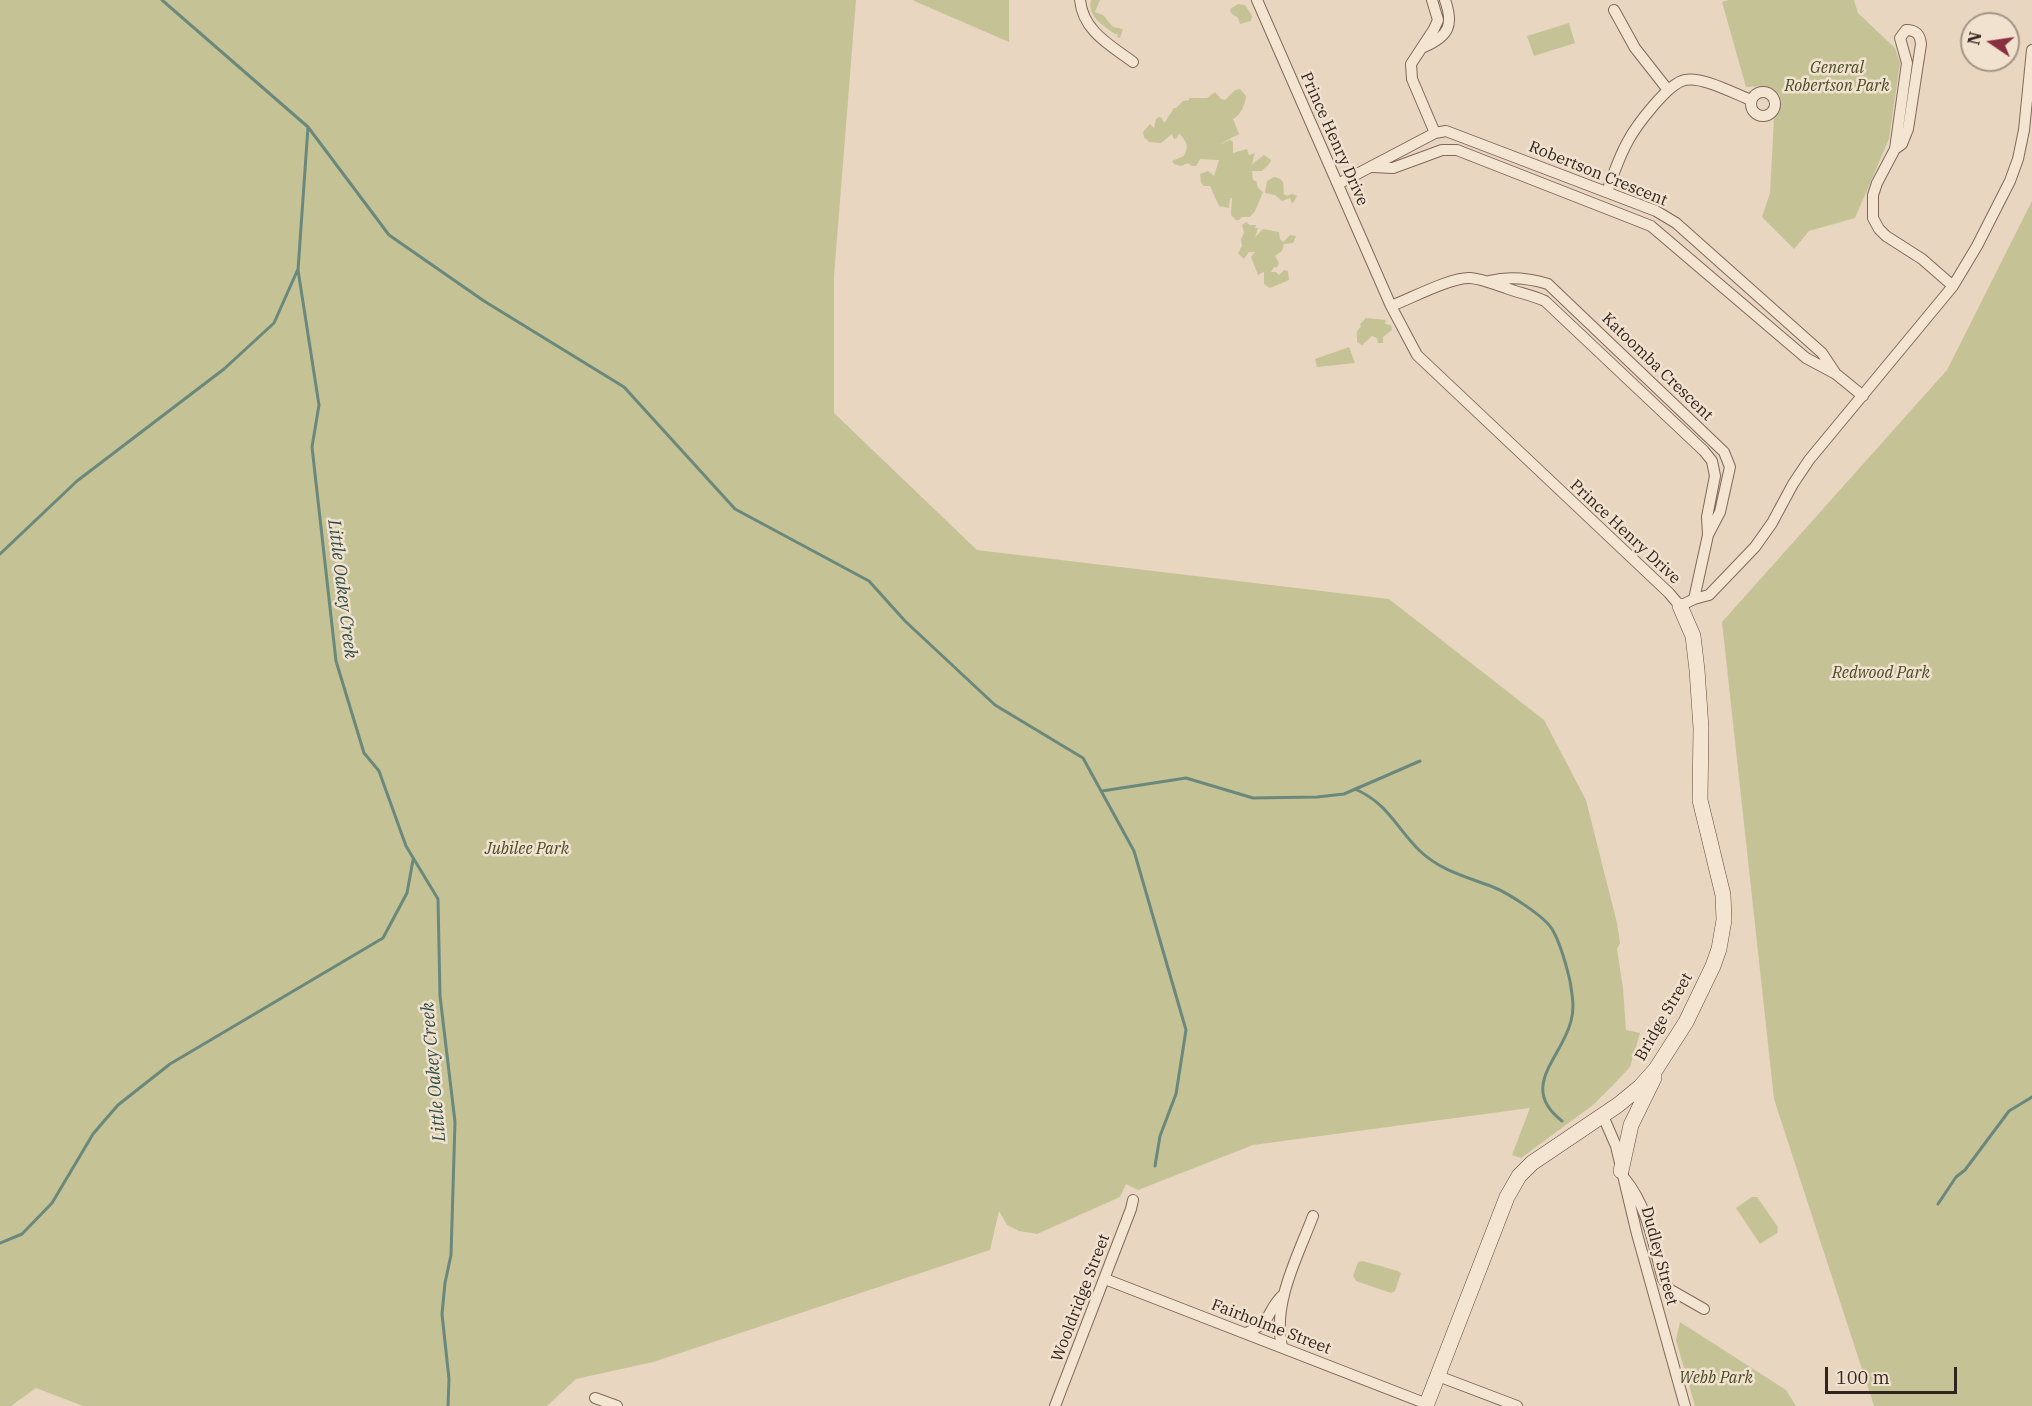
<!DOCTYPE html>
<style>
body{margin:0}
#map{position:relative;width:2032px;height:1406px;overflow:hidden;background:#e8d6c0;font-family:"IBM Plex Serif",serif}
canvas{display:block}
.north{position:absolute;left:1960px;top:12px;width:60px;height:60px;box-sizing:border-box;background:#f1e1cf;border:2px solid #a49588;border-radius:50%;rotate:283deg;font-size:16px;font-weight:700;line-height:24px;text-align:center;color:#31231d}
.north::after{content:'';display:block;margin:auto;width:21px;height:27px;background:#893040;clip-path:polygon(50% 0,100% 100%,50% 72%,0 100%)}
.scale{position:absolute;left:1825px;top:1367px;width:132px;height:27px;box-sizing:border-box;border:3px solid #31231d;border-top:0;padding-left:8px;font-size:18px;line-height:21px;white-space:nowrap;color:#31231d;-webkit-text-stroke:4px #f1e1cf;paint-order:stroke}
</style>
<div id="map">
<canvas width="2032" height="1406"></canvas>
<div class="north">N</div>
<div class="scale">100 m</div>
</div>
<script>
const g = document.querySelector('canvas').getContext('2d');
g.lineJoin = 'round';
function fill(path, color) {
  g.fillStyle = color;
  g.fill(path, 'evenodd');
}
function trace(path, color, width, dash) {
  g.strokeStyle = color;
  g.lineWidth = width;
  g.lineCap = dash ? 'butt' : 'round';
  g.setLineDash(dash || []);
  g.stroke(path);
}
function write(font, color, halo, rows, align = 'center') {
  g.font = font + ' "IBM Plex Serif",serif';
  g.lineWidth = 5;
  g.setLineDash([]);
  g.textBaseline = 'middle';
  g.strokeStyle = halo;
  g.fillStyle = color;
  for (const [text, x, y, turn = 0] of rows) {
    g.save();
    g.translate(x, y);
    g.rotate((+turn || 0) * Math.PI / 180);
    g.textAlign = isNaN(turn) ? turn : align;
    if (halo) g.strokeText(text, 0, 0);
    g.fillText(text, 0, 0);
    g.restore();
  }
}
fill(new Path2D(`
 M0,0H856L834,276V413L977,550L1389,599L1544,720L1586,800L1617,923L1620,943L1617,949L1623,988L1626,1030L1640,1033L1630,1067L1612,1086L1593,1105L1521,1158L1512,1155L1530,1108L1253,1145L1138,1190L1126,1184L1120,1197L1037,1234L1019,1231L1007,1225L999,1211L990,1250L653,1362L576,1379L547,1406H83L36,1388L11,1406H0Z
 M912,0H1009V42Z
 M1091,0H1100L1095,12L1103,15L1113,27L1123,29L1120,38L1117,37L1118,34H1115C1103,25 1087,17 1091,0Z
 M1728,0H1854L1858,13L1895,48L1900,63L1889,139L1855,218L1809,231L1794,249L1762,217L1770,193L1774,118L1781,101L1779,94L1763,86L1746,87L1722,2Z
 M1238,4L1245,5L1252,16L1251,21L1240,24L1238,18L1231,13L1230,9Z
 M1569,23L1575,43L1534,56L1527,36Z
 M1240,89L1246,96C1245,105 1241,115 1233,119L1239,134L1218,145L1230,140L1233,142V153L1247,149L1249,155L1255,153L1252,164L1264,155L1271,160L1270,163L1262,171H1252L1253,180L1256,181L1258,188L1263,192L1255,211L1250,217H1242L1239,220H1236L1231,215L1232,198H1230L1229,208L1219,206L1210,186H1204L1201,183L1200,174L1208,171L1214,176L1219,160L1200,159L1196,166H1192L1188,163L1181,166L1174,164L1172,161L1184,156C1189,145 1187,143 1180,134L1178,135L1177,138L1174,139L1172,134L1161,143L1149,142L1144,137L1143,132L1150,124L1154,128L1156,119L1159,117L1162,118L1163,122H1165L1174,108H1176L1183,101L1189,100V98H1207L1215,92L1221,99L1225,100L1235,90Z
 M1274,177C1286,179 1283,185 1284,194L1287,196L1292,194L1297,196L1293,203L1291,202L1290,198L1282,201L1275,195L1265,193L1267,181Z
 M2032,201V1406H1874L1774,1099L1722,622L1947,370Z
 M1246,222L1250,225H1256L1255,228H1258L1255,237L1263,229L1279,232L1280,239L1283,242L1290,235L1296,236L1293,243L1284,244L1282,251L1275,256L1279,263L1277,267H1274L1271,272H1276L1279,275L1284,270L1288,271L1289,280L1270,288L1264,284V272L1258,275L1251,257L1255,252H1249L1244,259L1238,253L1242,246L1241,239L1244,233L1242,225Z
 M1366,318L1386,320L1385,324L1391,325L1392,330L1383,337V343H1378L1377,338L1372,336L1362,345L1357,342C1358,336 1354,332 1361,327L1360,324Z
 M1349,347L1355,363L1317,367L1315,359Z
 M1752,1197H1757L1778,1227L1777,1233L1760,1244L1736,1208Z
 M1363,1261L1398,1271L1401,1273L1395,1291L1391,1293L1356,1281L1353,1276L1358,1262Z
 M1680,1322L1786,1390L1796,1406H1695L1676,1340Z`), '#c5c396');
trace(new Path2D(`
 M162,0L308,127L298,270L319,405L312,447L336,661L364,753L379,771L406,846L438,899L440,996L455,1122L451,1255L445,1283L442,1314L449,1379L448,1406
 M308,127L389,235L484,301L624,387L735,509L869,581L905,621L995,705L1083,758L1134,851L1186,1030L1176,1094L1160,1136L1155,1166
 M0,554L77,481L224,369L274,323L298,269
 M1355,789C1389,804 1396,828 1420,851C1441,871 1467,877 1493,887C1508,893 1544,916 1552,929C1561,944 1566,964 1570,981C1572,995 1575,1007 1571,1021C1562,1058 1518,1087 1562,1121
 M1102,791L1186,778L1253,798L1317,797L1344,794L1420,761
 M1938,1204L1956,1177L1965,1170L2009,1111L2032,1097
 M0,1243L22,1234L52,1203L93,1134L105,1120L118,1105L170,1064L383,938L407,893L413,860`), '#6b887c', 3);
const street = new Path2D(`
 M1080,0C1083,31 1110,45 1133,62
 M1257,0L1391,306L1417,355L1669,593L1680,606L1694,599L1709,595L1755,547L1772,523L1793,484L1809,460L1953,286L1977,246L2010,181L2018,159L2024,130L2032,50
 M1432,0L1438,20L1434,29L1411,64L1412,79L1435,133
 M1614,10L1635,48L1668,90
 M1424,47C1449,36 1454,25 1445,0
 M1751 104a12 12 0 1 1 24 0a12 12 0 1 1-24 0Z
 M1895,149L1907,63L1900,38L1906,30C1917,30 1920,35 1921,44L1908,129L1902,144L1895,149L1877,183L1873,195V218L1879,229L1886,236L1922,259L1953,286
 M1373,167L1393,168L1442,150H1457L1651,226L1806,358L1836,374L1863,396
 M1338,184L1435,133L1446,131L1656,211L1676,223L1822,353L1836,374
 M1607,192C1613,175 1619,157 1628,141C1636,126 1668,83 1685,80C1702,76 1735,94 1751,100
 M1489,281C1509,276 1528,278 1548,284L1724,452L1730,467L1720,512L1708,535
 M1391,306C1410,299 1451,277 1470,278C1483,279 1493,284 1506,288C1519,293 1532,295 1545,301L1704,451L1712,461L1715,476L1707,517L1708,535L1694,599
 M1603,1116L1616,1146L1637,1234L1685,1406
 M1625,1179C1648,1207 1653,1244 1663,1279L1669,1289L1704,1309
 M1105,1279L1427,1404
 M1246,1333C1275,1321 1265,1311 1284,1294
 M1282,1347C1272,1303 1298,1256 1313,1216
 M1438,1376L1517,1406
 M595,1398L617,1406
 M1055,1406L1131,1209L1133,1200`);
const secondary = new Path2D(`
 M1621,1171L1631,1125L1654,1078
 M1426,1406L1507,1197L1519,1176L1532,1163L1618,1105L1640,1087L1656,1069L1686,1022L1713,966L1719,949L1724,920L1723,895L1700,800L1701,728L1697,670L1693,636L1680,606`);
trace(street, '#80685a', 12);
trace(secondary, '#614a3d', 16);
trace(street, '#f4e5d2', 10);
trace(secondary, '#f4e5d2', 15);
write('italic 16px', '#484b26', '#f1e1cf', [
 ["General",1837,68],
 ["Robertson Park",1837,86],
 ["Redwood Park",1881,673],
 ["Jubilee Park",527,849],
 ["Webb Park",1716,1378]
]);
write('16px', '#31231d', '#f1e1cf', [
 ["Prince Henry Drive",1334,139,66],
 ["Robertson Crescent",1598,174,22],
 ["Katoomba Crescent",1657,367,44],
 ["Prince Henry Drive",1625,532,43],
 ["Bridge Street",1664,1017,-60],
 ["Dudley Street",1659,1256,75],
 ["Wooldridge Street",1081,1298,-69],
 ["Fairholme Street",1271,1327,21]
]);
write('italic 18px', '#2e4f48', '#f1e1cf', [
 ["Little Oakey Creek",342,589,83],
 ["Little Oakey Creek",434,1072,-95]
]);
</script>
